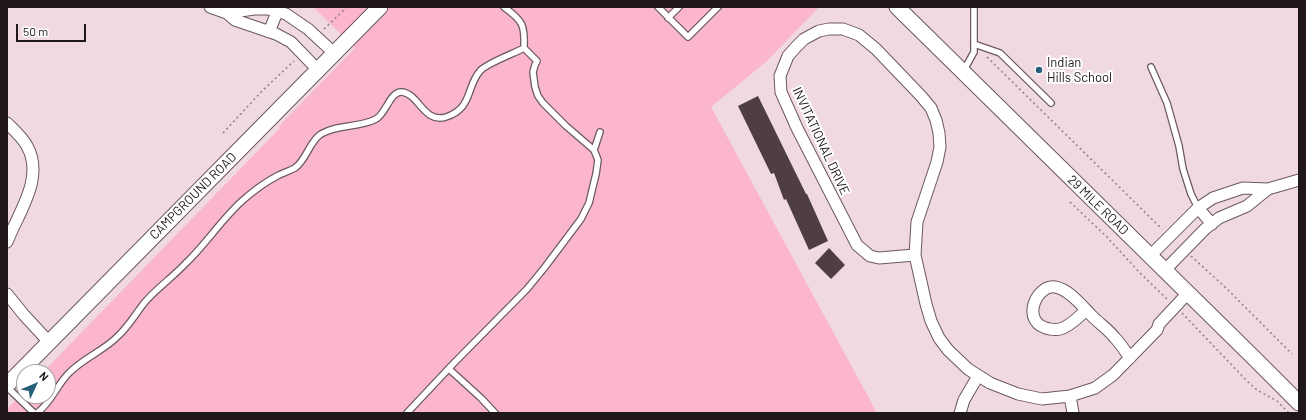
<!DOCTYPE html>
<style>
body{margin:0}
#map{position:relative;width:1306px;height:420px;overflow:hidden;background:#f0d9e0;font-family:Barlow,sans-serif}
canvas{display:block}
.frame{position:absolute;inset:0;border:8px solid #1f171a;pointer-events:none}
.north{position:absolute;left:16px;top:364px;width:40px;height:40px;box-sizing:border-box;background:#fff;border:1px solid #a5a2a3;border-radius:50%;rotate:46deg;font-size:11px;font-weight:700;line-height:16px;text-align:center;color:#1f171a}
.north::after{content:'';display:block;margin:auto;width:14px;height:18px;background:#275e79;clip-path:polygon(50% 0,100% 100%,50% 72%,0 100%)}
.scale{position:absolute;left:16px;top:24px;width:70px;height:18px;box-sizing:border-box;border:2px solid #1f171a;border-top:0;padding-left:5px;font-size:12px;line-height:14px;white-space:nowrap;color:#1f171a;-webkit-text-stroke:3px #fff;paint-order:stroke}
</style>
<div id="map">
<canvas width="1306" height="420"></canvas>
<div class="frame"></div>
<div class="north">N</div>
<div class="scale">50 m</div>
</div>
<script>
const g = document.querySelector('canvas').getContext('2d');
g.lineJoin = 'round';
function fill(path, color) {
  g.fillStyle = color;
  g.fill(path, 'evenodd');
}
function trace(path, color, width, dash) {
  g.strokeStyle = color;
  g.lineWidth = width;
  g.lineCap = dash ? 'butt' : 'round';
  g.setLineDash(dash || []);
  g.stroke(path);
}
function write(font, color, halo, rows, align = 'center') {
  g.font = font + ' Barlow,sans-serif';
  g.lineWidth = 4;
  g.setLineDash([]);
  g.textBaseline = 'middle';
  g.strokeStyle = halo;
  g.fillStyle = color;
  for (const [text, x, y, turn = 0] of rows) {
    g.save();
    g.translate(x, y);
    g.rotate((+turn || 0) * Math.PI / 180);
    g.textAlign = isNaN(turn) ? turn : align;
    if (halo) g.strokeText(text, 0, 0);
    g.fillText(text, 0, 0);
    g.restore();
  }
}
fill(new Path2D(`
 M313,7H819L767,61L711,107L877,413H7V409L24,392V396H48V372H43L280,128L279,126L355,48Z`), '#fbb5cf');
fill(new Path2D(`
 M758,96L806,194H807L828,241L809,250L786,199L784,200L774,173L771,174L738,106Z
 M829,248L845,265L831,279L815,263Z`), '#4f3d44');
const lane = new Path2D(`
 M658,7L688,37L718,7
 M668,18L679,7
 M974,44L1000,53L1051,103
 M1151,67L1167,103L1179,146L1183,169L1191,194L1198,208
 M964,70L974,52V7
 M594,150L600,132
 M449,369L481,398L495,413
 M7,387L34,413
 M37,413C52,402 57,384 70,372C85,357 105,350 118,336C129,326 136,313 145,302C157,288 173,277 186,263C206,244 221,220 242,201C252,192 264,183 277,176C283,173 289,171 295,168C307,159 309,142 321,134C337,124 359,128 376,119C386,114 390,91 402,92C419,94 424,124 446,117C473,108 466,87 480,71C485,64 515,53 524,48
 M407,413L453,364L527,289L545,267L581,219L589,203L596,174L598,160L594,150L566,126L543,103L538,96L535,87L533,72L535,65L537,61L524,48C525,25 523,21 504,7`);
const street = new Path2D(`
 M210,7L227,13L235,20L276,34L291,42L318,70
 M227,13L254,9H268L286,14L308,29L334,53
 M269,32L277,12
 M7,123C14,130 23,138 27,146C45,178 18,213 7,242
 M1198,208L1212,224
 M915,255L879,258L870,256L857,245L797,128L781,92L780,76L788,56L796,47L804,39L819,31L829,29H843L859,35L876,49L921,96L931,108L936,120L939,133L940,147L937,162L917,222L915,255L926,304L931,321L939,338L948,350L968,369L990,383L1018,394L1042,399L1070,396L1095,388L1113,375L1157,330L1159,324L1188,293
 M1150,256L1198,208L1213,198L1243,188L1268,189L1299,180
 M1165,270L1205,229L1219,218L1247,206L1268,189
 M7,294L24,315L49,342
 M1086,310C1080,316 1073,323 1065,327C1060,330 1055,330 1050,329C1019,324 1036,284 1055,287C1069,289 1083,307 1093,317C1100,324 1109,330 1115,338C1121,344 1125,351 1130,358
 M1070,396L1073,413
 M960,413L964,400L978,376`);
const secondary = new Path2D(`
 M897,7L1255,359L1299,403
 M7,385L380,7`);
trace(lane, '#6c585f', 8);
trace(street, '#6c585f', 13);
trace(secondary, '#6c585f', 17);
trace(new Path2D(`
 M324,29L347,7
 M987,57L1162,229
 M223,133L262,91L294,61
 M1070,202L1107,237L1140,273L1168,300
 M1191,256L1225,287L1292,354
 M1182,313L1247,381L1257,390L1277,401L1289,413`), '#8f7f84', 1.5, [2, 3]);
trace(lane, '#fff', 5.5);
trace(street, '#fff', 11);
trace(secondary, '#fff', 15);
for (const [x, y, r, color] of [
 [1039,70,4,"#275e79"]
]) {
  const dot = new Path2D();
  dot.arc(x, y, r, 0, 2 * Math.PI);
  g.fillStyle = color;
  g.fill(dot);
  trace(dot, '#fff', 1.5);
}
write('13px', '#1f171a', '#fff', [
 ["Indian",1047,63],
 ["Hills School",1047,78]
], 'left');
write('13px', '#1f171a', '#fff', [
 ["INVITATIONAL DRIVE",821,141,65],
 ["CAMPGROUND ROAD",193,196,-45],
 ["29 MILE ROAD",1098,205,44]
]);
</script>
